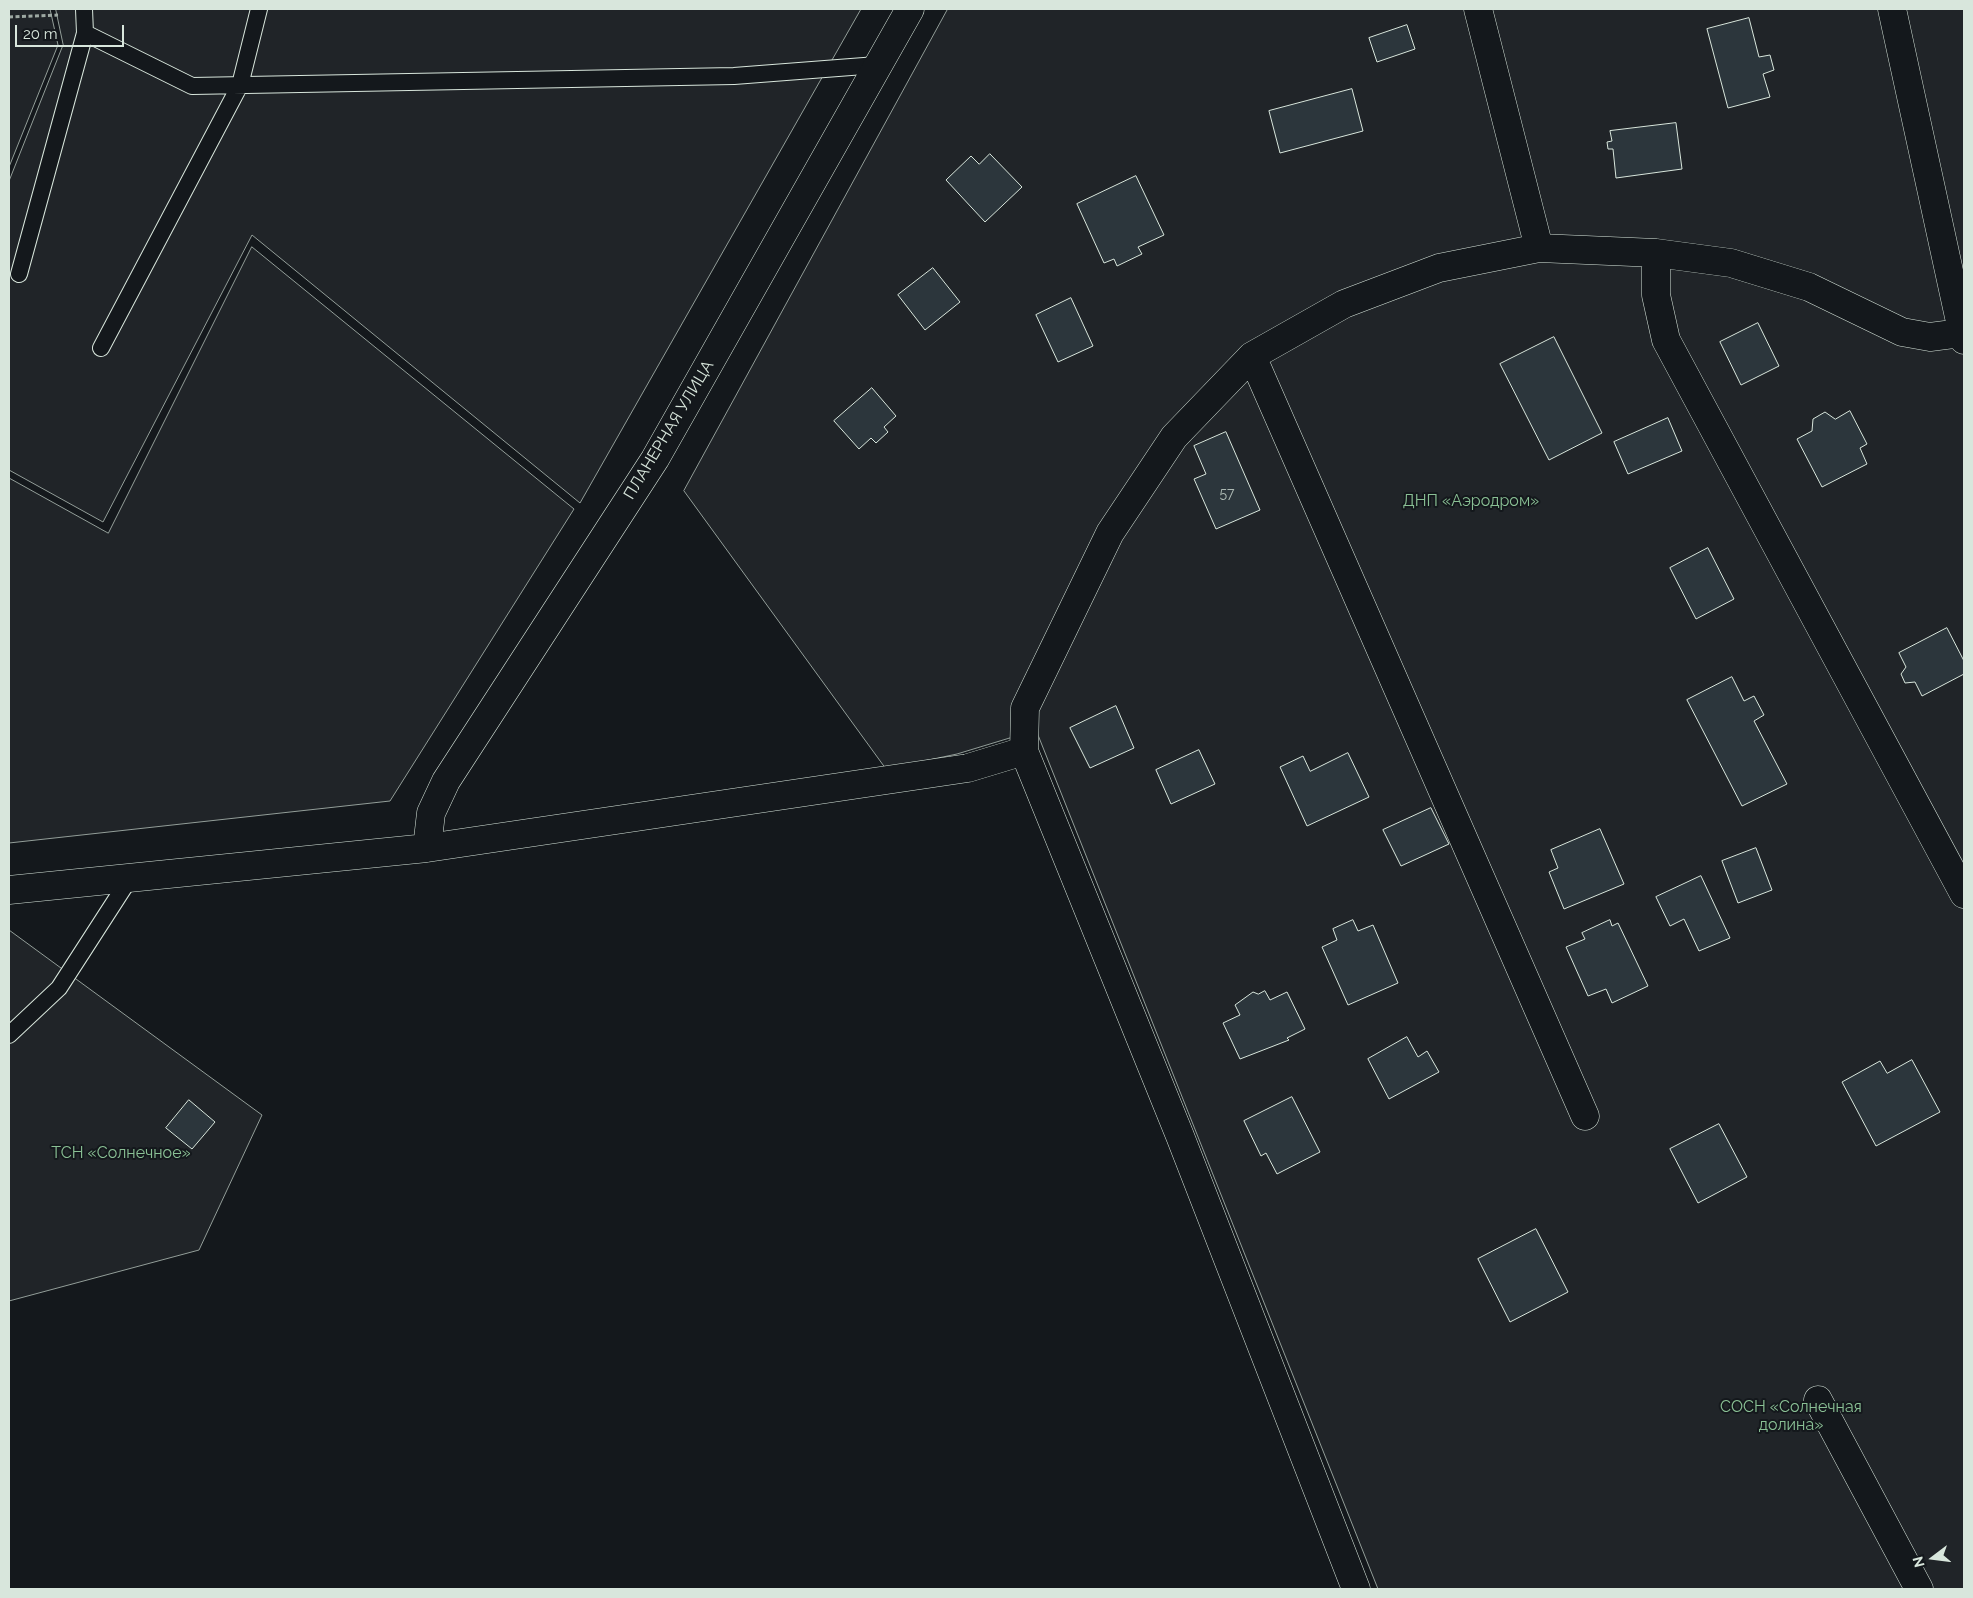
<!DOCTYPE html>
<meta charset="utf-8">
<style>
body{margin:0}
#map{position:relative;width:1973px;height:1598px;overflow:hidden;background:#14181c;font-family:Raleway,sans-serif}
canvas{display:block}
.frame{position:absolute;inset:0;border:10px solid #d8e6dc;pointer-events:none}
.north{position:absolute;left:1908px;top:1533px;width:50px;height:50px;-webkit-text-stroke:4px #14181c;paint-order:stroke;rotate:255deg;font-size:14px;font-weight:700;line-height:20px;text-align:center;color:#d8e6dc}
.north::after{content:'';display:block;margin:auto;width:18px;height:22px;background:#d8e6dc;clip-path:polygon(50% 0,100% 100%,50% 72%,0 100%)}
.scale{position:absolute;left:15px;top:25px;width:109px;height:22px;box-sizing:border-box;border:2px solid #d8e6dc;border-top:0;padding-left:6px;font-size:15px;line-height:18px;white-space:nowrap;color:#d8e6dc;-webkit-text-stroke:4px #14181c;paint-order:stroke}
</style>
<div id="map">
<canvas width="1973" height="1598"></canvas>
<div class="frame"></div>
<div class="north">N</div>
<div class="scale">20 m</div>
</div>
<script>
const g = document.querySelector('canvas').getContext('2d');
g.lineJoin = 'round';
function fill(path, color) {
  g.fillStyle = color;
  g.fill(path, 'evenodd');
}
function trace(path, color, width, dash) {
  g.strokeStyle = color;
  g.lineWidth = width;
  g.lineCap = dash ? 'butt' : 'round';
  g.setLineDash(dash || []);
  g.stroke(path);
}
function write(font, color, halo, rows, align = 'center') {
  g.font = font + ' Raleway,sans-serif';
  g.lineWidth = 4;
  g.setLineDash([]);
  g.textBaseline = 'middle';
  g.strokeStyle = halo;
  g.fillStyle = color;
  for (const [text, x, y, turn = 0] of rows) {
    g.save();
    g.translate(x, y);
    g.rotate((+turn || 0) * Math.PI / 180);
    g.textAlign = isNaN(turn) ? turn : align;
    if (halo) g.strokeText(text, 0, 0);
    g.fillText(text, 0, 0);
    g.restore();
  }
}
const green = new Path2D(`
 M9,9H50L58,45L9,167Z
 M56,9H861L580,503L252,235L103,522L9,470V181L63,45Z
 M948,9H1964V1589H1378L1036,730L957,754L886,769L684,491Z
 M252,247L574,509L390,801L9,843V478L108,533Z
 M9,930L262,1115L199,1250L9,1301Z`);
fill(green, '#202428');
trace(green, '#939e99', 1);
const building = new Path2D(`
 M1749,18L1759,57L1770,55L1774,70L1763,74L1770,97L1728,108L1707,29Z
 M1407,25L1415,49L1377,62L1369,38Z
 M1352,89L1363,131L1280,153L1269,111Z
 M1676,123L1682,169L1616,178L1613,149H1608L1607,142L1612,141L1610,131Z
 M990,154L1022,187L985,222L946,180L971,156L979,164Z
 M1136,176L1164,235L1138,247L1142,254L1117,266L1114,259L1104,263L1077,204Z
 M933,268L960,302L925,330L898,295Z
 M1071,298L1093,346L1058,362L1036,315Z
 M1758,323L1779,366L1741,385L1720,342Z
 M1554,337L1602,433L1549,460L1500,364Z
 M872,388L896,416L884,427L888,432L876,443L871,438L859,449L834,421Z
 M1850,411L1867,444L1860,448L1867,464L1822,487L1797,439L1812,431L1813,419L1825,412L1835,419Z
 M1668,418L1682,451L1628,474L1614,442Z
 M1226,432L1260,510L1216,529L1194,479L1206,474L1194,446Z
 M1708,548L1734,599L1696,619L1670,568Z
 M1947,628L1964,661V674L1922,696L1915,682L1905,683L1901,674L1906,667L1899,653Z
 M1732,677L1744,701L1754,696L1764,715L1754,721L1787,784L1742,806L1687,700Z
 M1116,706L1134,748L1090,768L1070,728Z
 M1199,750L1215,784L1171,804L1156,770Z
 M1348,753L1369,797L1307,826L1280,767L1303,756L1310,771Z
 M1431,808L1449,844L1401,866L1383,830Z
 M1600,829L1624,884L1564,909L1549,872L1558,868L1551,850Z
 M1756,848L1772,890L1738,903L1722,861Z
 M1701,876L1730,938L1699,951L1684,919L1670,926L1656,897Z
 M1353,920L1358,931L1373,925L1398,983L1348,1005L1322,947L1337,940L1333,929Z
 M1610,920L1612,926L1618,923L1648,986L1612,1003L1606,989L1588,996L1566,947L1585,939L1582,933Z
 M1265,991L1270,1000L1287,992L1305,1029L1287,1038L1289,1040L1240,1059L1223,1023L1240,1015L1235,1005L1253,992L1258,994Z
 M1407,1037L1418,1057L1427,1051L1439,1072L1389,1099L1368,1059Z
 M1912,1060L1940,1112L1876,1146L1842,1082L1880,1061L1887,1073Z
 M1292,1097L1320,1152L1277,1174L1266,1153L1261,1156L1244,1121Z
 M189,1100L215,1122L192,1149L166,1128Z
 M1719,1124L1747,1177L1698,1203L1670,1149Z
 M1536,1229L1568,1292L1510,1322L1478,1259Z`);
fill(building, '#2c363c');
trace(building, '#d8e6dc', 1);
const lane = new Path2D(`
 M85,33L192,86L734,76L877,65
 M19,274L85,33L84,9
 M101,348L240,85L259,9
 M9,1035L59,988L130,878`);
const street = new Path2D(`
 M1478,9L1539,248
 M1892,9L1964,340
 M1656,253V295L1666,340L1964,894
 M1252,356L1585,1116
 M1024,751L1180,1136L1356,1589
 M427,848L431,813L446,781L655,459L910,9
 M9,890L427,848L968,768L1024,751L1025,708L1110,533L1174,437L1252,356L1344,304L1439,268L1539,248L1656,253L1731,263L1809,287L1902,332L1930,337L1961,333
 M1818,1400L1919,1589`);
trace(lane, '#d8e6dc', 18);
trace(street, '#d8e6dc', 29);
trace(new Path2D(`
 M9,17L58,15`), '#9da8a2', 3, [4, 2.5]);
trace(lane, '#14181c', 16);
trace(street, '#14181c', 28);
write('14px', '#adbab4', null, [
 ["57",1227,494]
]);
write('16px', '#d8e6dc', '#14181c', [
 ["ПЛАНЕРНАЯ УЛИЦА",669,430,-59]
]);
write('16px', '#8ac095', '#14181c', [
 ["ДНП «Аэродром»",1471,501],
 ["ТСН «Солнечное»",121,1153],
 ["СОСН «Солнечная",1791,1407],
 ["долина»",1791,1425]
]);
</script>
